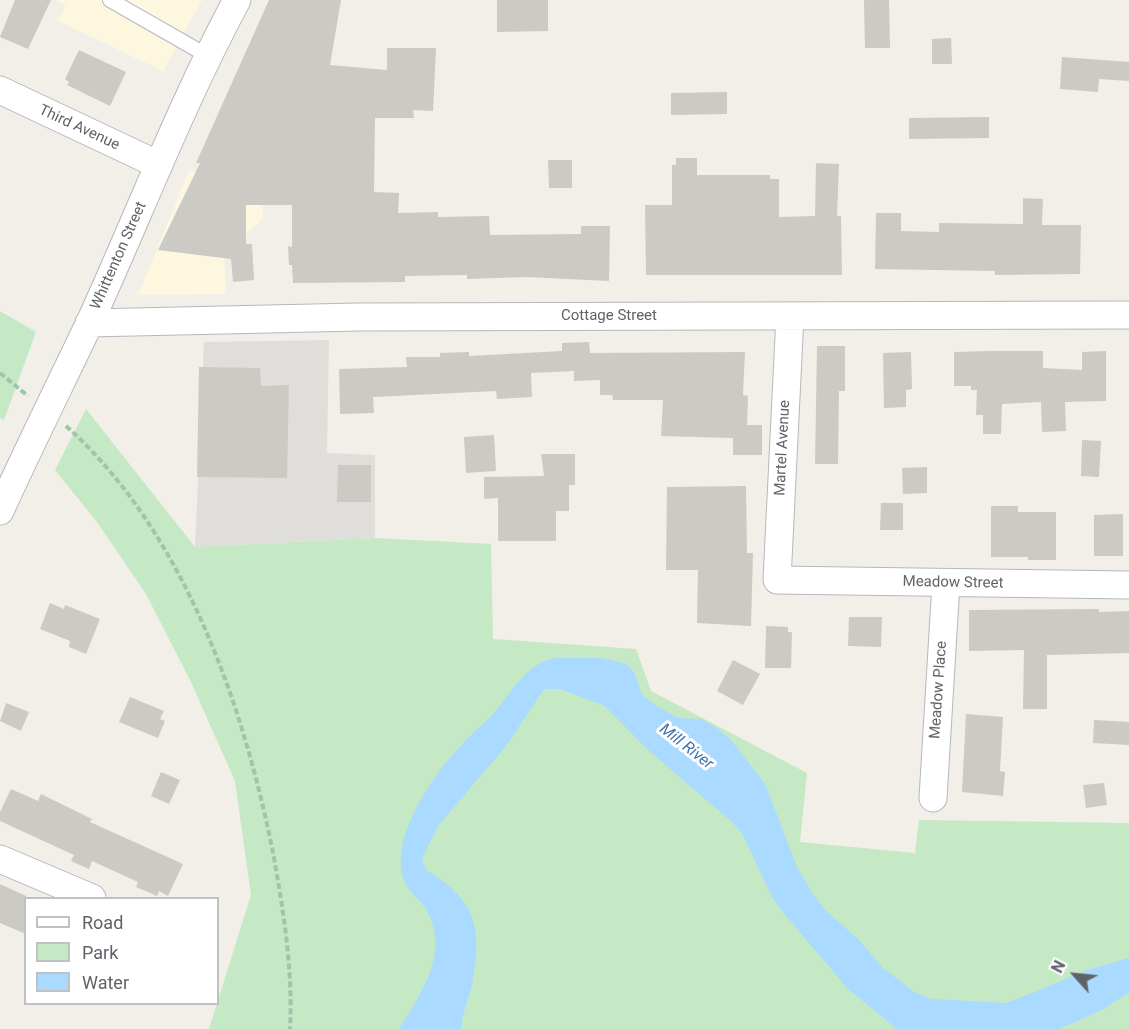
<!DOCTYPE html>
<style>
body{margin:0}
#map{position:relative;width:1129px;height:1029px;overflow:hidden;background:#f1efe8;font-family:Roboto,sans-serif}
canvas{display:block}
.legend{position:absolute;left:24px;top:897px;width:195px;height:108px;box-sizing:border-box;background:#fff;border:2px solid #bfc1c3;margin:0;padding:8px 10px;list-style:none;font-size:18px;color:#5f6368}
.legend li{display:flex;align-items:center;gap:12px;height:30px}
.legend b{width:30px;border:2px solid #bfc1c3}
.north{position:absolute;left:1045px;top:945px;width:60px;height:60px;-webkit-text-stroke:4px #fff;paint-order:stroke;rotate:297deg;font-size:16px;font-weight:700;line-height:24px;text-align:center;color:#5f6368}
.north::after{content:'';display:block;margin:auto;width:21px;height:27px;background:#5f6368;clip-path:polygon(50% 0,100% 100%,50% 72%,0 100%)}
</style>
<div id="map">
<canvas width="1129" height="1029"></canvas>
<ul class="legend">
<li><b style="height:8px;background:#fff"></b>Road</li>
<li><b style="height:16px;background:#c5e8c5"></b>Park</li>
<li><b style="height:16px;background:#aadaff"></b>Water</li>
</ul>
<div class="north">N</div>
</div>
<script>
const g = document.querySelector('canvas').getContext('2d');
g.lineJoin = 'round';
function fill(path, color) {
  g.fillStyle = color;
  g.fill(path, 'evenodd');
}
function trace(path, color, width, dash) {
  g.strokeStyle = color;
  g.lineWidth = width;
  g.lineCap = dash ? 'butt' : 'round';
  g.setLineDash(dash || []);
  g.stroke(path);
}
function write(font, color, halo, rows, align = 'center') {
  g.font = font + ' Roboto,sans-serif';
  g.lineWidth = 6;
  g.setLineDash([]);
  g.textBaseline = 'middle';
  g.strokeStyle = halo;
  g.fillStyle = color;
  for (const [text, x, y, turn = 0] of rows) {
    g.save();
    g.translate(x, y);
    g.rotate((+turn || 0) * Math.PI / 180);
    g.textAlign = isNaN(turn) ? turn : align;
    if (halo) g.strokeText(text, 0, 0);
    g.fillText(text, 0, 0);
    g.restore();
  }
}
fill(new Path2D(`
 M56,0H202L163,71L58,21L66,5Z
 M189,171L262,176L263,219L224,253L226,294L138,295Z`), '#fef7e0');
fill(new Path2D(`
 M329,340L327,453L375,455V538L195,547L204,342Z`), '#e0deda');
fill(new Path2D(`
 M0,311L36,332L4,420L0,418Z
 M86,409L195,547L375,538L491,544L493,639L636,649L651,691L807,773L800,842L915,853L919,820L1129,823V1029H209L251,895L235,781L190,680L146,594L97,522L55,470Z`), '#c5e8c5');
fill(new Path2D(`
 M555,658H602L626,664L634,672L642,695L655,705L678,718L701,719L717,728L730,739L765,784L797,867L813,894L825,910L858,939L883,968L914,992L931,999L1007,1003L1090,969L1129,958V993L1098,1012L1059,1029H897L848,989L782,911L772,897L742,833L732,822L647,749L605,706L560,689H544L506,746L438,826L422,859L426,870C476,900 483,927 472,984C469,999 462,1013 461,1029H399C421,993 450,954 427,911C421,899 407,892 403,878C390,831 440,765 472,734C478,727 486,722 492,715C512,694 523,665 555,658Z`), '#aadaff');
fill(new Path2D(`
 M15,0H51L28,49L0,37Z
 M269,0H341L330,65L387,70V48H436L433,111L413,110L414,118H375L374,192L399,193L398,213L438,212V217L489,216L490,235L581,234V226H610L609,281L526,277L467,279V275L405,276V282L293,283L292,265H289L288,246L292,247V205H246V244H252L254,280L233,282L231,259L158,250L200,163H196Z
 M497,0H548V31L497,32Z
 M864,0H889L890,48H865Z
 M951,38L952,64H932V39Z
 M79,50L126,72L110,106L67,85L69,82L65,79Z
 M1062,57L1129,62V81L1099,79L1098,92L1060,89Z
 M727,92V114L671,115V93Z
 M989,117V138L909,139V118Z
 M676,158H697V175H770V179H779V217L815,216L816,163L839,164L837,216H841L842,275H646L645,205H672V165H676Z
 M548,160H572V188H549Z
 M1023,198L1043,199L1042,225H1081L1080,274L995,275V271L875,269L876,213H901V231L939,232V223L1023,224Z
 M589,342L590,353L745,352L743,395L748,396L747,425H762V455H733V438L661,436L663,400H613L612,395H600V380L574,381V371L531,373L532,397L497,399L496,391L373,397L374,413L340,414L339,369L407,367L406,357H440V353L469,352V356L562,351V343Z
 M817,346H845V391H839L838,464H815Z
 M990,351H1043V368L1082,370V352L1106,351V401L1065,402L1066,431L1042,432L1041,402L1002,404L1001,434H983V415H976L977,390H971V386H954V352Z
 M911,352L912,389L906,390V407L884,408L883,353Z
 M199,367L260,368L261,386L289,385L287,478L197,477Z
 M494,435L496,471L466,473L464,437Z
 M1082,440L1101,441L1099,477L1081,476Z
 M541,454H575V485H569V511H556V541H498V498L484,499V477L544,476Z
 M338,465H371V502H337Z
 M927,467V493L903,494L902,468Z
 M746,486L747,553H753L751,626L697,623L698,570H666L667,487Z
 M881,503H903V530H880Z
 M991,506H1018V512H1056V560H1028V557H991Z
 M1123,514V556H1094V515Z
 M50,603L64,609L65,605L100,619L86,654L69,647L70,641L40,629Z
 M1099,609V612L1129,611V653L1047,655V709H1023L1024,650L969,651V610Z
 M849,617H882L881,647L848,646Z
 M766,626L788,627V632H792L791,668H765Z
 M733,660L760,674L743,705L717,691Z
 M130,697L164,711L160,719L165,721L158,738L119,722Z
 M6,703L29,712L21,731L0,721Z
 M966,714L1003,717L1000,771L1005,772L1003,796L962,792Z
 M1094,720L1129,722V745L1093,743Z
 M161,772L180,780L169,804L151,796Z
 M1104,783L1107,805L1086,808L1083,785Z
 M11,789L38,801L41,794L92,819L90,822L183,864L168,896L159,891L157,896L136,887L138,882L92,861L89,869L71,861L74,855L0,821V812Z
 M0,884L26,896V934L0,923Z`), '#cccac5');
const service = new Path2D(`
 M110,0L208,56`);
const minor = new Path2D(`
 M0,90L159,165
 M790,316L777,580L1129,585
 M89,323L358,317L1129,315
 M0,511C29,447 60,385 90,322C139,215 181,104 237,0
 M933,798L946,583
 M0,859L92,898`);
trace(service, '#b5b8bc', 16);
trace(minor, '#b5b8bc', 29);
trace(new Path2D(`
 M0,373L28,396
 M66,426C184,531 245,708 274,858C284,915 293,971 290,1029`), '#9cc7a9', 4, [6, 3]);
trace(service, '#fff', 14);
trace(minor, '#fff', 27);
write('15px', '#5f6368', '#fff', [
 ["Third Avenue",79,128,25],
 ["Whittenton Street",119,256,-66],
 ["Cottage Street",609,316],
 ["Martel Avenue",783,448,-87],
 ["Meadow Street",953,583,1],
 ["Meadow Place",939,690,-86]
]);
write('italic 16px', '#4174aa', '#fff', [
 ["Mill River",686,747,38]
]);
</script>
